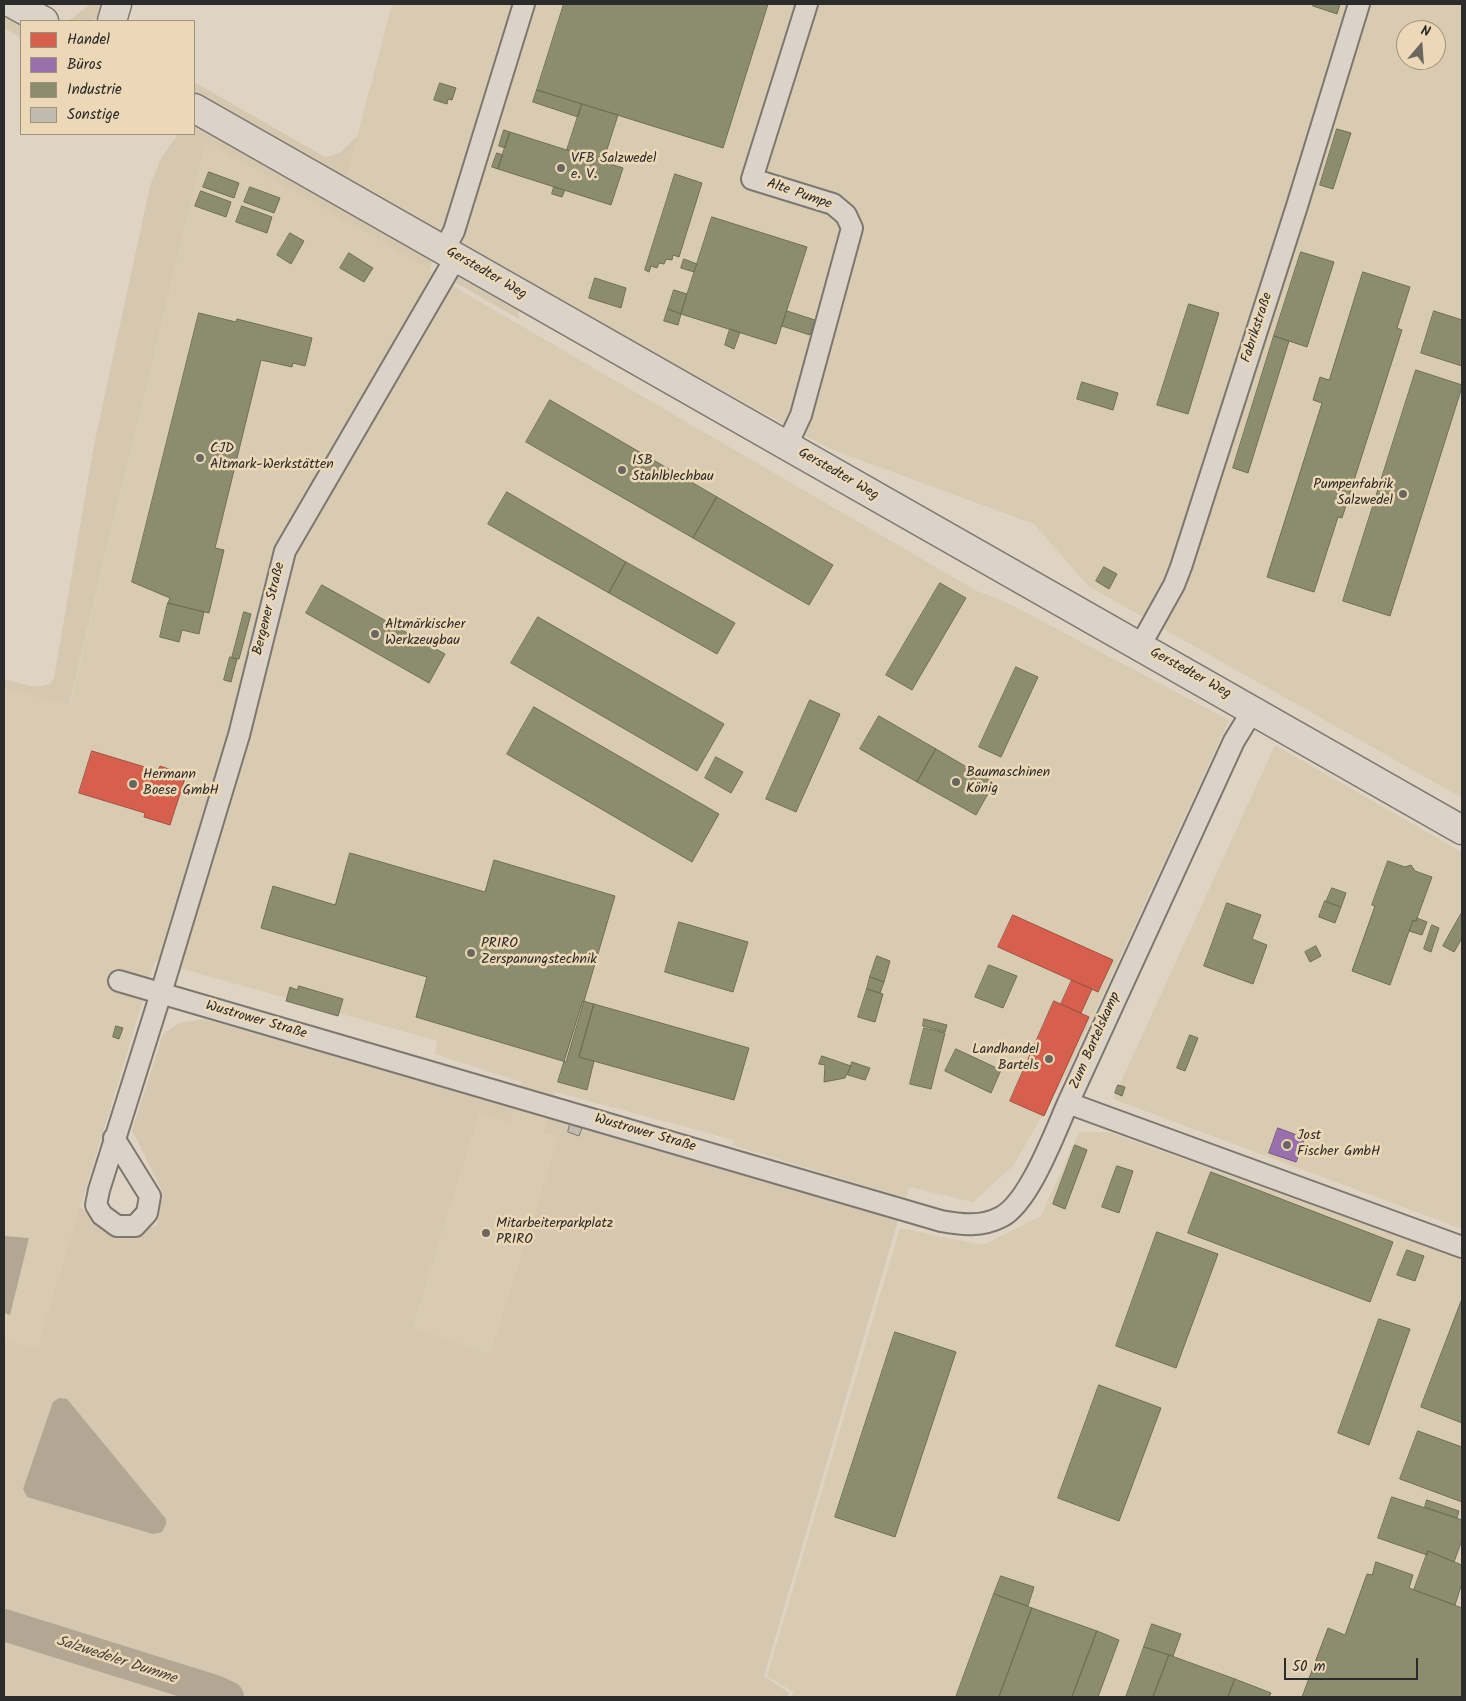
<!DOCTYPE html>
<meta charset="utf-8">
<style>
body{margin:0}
#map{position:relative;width:1466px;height:1701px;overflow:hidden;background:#dfd4c3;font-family:Kalam,sans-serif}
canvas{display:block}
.frame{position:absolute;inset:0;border:5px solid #2b2b2b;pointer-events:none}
.legend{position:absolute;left:20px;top:20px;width:175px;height:115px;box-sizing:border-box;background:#ecd8b6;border:1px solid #9f937e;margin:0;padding:6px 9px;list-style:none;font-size:15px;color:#2b2b2b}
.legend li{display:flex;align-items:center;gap:10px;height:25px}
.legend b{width:25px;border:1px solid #9f937e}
.north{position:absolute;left:1396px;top:20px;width:50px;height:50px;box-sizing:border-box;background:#ecd8b6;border:1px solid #9f937e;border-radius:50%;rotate:18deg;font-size:14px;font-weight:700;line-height:20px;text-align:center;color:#2b2b2b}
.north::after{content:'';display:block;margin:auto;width:18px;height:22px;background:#6a6660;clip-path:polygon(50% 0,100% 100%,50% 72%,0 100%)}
.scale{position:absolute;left:1284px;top:1658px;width:134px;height:22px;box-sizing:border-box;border:2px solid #2b2b2b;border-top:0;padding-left:6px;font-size:15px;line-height:18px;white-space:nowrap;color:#2b2b2b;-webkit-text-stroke:4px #ecd8b6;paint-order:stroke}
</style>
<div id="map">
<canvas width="1466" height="1701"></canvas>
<div class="frame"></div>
<ul class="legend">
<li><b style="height:14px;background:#d6604d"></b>Handel</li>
<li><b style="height:14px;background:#9970ab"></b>Büros</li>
<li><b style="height:14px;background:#8c8c6e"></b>Industrie</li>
<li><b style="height:14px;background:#c1baae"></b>Sonstige</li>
</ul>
<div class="north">N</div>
<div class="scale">50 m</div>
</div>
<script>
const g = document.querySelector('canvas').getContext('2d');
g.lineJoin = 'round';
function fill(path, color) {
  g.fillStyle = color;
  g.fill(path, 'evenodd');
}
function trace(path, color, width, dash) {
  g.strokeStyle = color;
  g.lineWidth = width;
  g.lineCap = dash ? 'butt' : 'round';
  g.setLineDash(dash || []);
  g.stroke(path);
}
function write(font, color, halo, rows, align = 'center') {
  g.font = font + ' Kalam,sans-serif';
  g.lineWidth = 5;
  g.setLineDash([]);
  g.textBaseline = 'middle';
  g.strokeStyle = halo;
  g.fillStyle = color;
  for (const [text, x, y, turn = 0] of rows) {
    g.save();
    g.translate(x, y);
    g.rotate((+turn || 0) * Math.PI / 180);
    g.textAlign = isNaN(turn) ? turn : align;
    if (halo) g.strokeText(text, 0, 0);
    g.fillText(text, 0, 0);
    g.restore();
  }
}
fill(new Path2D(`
 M392,4H1462V798L1088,586L1034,524L830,449L676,365L471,248L345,183ZM1406,30H1436V60H1406Z
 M206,142L430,270L458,289L977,591L1004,601L1229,720L1066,1075L1013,1166L973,1202L909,1187L906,1198L732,1145L734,1140L555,1092L549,1115L558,1137L492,1353L413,1329L479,1113L515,1105L521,1082L435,1054L437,1041L155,961L37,1350L4,1340V688L70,704Z
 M1275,745L1462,852V1229L1113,1099Z
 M1079,1132H1108L1462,1259V1697H791L794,1692L767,1676L900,1228L983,1245L1041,1216Z`), '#d9cbb2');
fill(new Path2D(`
 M91,4H106C96,25 90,21 68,21Z
 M4,8L21,21V38L4,28Z
 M194,82L325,157L340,153L358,135L345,183L194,98Z
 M194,119L429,256L432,263L430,270L206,142L69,705L4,688V679L35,687L50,684L54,678L94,445L150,186L161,158L178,134H194Z
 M460,276H465L517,301L519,319L453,281Z
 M203,1019L515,1105L510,1123L479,1114L413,1328L491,1353L558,1137L544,1133L549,1115L899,1217L764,1676L789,1693L787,1697H4V1340L37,1349L80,1207L123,1237L157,1225L162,1191L132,1130L163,1034L179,1023Z`), '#d5c7b0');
fill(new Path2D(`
 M4,1236L29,1238L10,1315L4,1313Z
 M59,1398L67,1399L166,1519V1524L162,1532L153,1534L27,1497L23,1489L53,1402Z`), '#b3a693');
const shops = new Path2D(`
 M92,751L158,771L160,766L186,775L170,825L144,817L145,813L79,793Z
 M1013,915L1113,960L1098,992L998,947Z
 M1072,980L1092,989L1081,1013L1061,1004Z
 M1054,1001L1089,1017L1044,1116L1010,1101Z`);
fill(shops, '#d6604d');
trace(shops, '#a35043', 1);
const offices = new Path2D(`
 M1278,1128L1305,1138L1296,1162L1269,1153Z`);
fill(offices, '#9970ab');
trace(offices, '#785b85', 1);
const industry = new Path2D(`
 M564,4H768L723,148L537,90Z
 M1314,4H1340L1337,14L1313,6Z
 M440,83L456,88L452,100L448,99L447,104L434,100Z
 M537,90L582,104L578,117L533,102Z
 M582,104L618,115L603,162L567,150Z
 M1337,129L1351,133L1333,189L1320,185Z
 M504,130L510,132L505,148L499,146Z
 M510,132L623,168L611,205L498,169Z
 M497,153L503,155L498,169L492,167Z
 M209,172L239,183L234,198L203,187Z
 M675,174L702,183L679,257L673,255L672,260L666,259L664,264L659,263L657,268L651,266L649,272L645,270Z
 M250,187L280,198L274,213L244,202Z
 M554,187L565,190L562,197L552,194Z
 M201,191L231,202L226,217L195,206Z
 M242,206L272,217L267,233L236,222Z
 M712,217L807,247L776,344L681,314Z
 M290,233L304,241L291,264L277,255Z
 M1301,252L1334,262L1307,347L1274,336Z
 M349,253L373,268L364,282L340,268Z
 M684,259L697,264L694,272L681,268Z
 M1363,272L1410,287L1397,328L1402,330L1342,518L1338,517L1314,592L1267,577L1322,403L1313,400L1320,377L1329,380Z
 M595,278L626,288L621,308L589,298Z
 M674,290L687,294L681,314L668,309Z
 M1189,304L1219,313L1188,414L1157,405Z
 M668,309L681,314L678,325L664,321Z
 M787,311L815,320L810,335L782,326Z
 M1434,311L1462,320V366L1421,353Z
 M199,313L236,322L237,319L312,338L305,366L293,363L292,367L261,360L215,548L224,550L209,613L168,603L170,598L132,582Z
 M730,329L740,332L734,349L725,345Z
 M1274,336L1289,341L1248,473L1233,468Z
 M1416,370L1462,385V387L1390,616L1343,601Z
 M1082,382L1118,393L1113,410L1077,399Z
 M550,400L717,497L693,538L526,442Z
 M507,492L626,562L609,593L488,524Z
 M717,497L833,565L809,605L693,538Z
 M626,562L735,623L717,654L609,593Z
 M1104,567L1117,574L1109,589L1096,581Z
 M940,583L966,598L912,690L886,675Z
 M322,585L445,654L429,683L306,613Z
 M168,603L204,612L199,634L182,630L179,642L160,637Z
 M244,612L251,614L239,659L232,658Z
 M538,617L724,724L697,771L511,663Z
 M230,657L237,659L231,682L224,680Z
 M1016,667L1038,677L1001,757L979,747Z
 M810,700L840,714L796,812L766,799Z
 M534,707L719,814L692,862L507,754Z
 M879,716L936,749L917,782L860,749Z
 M936,749L994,783L976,815L917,782Z
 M716,757L743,772L731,793L705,778Z
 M350,853L485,892L494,860L615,896L566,1062L416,1017L427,977L261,928L273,886L335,905Z
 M1388,861L1405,867L1411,865L1415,871L1432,877L1416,921L1413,920L1390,985L1352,971L1375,906L1372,905Z
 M1332,888L1346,893L1341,907L1326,902Z
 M1325,901L1341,907L1335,923L1319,917Z
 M1227,903L1261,915L1252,939L1267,945L1253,984L1204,966Z
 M1462,912V938L1454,952L1443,946Z
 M1417,918L1427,922L1422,935L1409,931L1413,920L1416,921Z
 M679,922L748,942L733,992L665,972Z
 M1432,925L1439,928L1431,952L1424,949Z
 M1316,946L1321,956L1310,962L1305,952Z
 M877,956L890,961L884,982L870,977Z
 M989,965L1017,976L1003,1008L975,997Z
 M870,977L884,982L880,993L867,989Z
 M299,986L343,999L338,1016L286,1001L290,987L297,990Z
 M867,989L883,994L875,1022L858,1017Z
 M583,1001L594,1004L579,1057L594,1061L587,1090L558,1082Z
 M594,1004L749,1048L734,1100L579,1057Z
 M924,1019L947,1025L945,1032L923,1026Z
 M116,1026L123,1028L119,1039L113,1037Z
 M924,1028L945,1033L931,1089L910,1084Z
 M1190,1035L1198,1038L1185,1071L1177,1068Z
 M956,1049L1001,1070L991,1093L945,1071Z
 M822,1056L851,1066L845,1078L824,1082L825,1065L819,1064Z
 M852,1062L870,1068L865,1080L848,1075Z
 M1118,1085L1125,1087L1122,1096L1115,1093Z
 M1075,1145L1087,1150L1065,1209L1053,1204Z
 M1117,1166L1133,1171L1119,1213L1102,1207Z
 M1211,1172L1393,1242L1370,1302L1188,1233Z
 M1157,1232L1218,1254L1176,1368L1116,1346Z
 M1407,1250L1424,1256L1415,1281L1397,1275Z
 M1462,1299V1423L1421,1407Z
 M1379,1319L1410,1329L1369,1445L1338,1433Z
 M895,1332L956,1352L895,1537L835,1517Z
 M1099,1385L1161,1408L1119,1521L1058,1498Z
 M1418,1431L1462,1447V1502L1400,1479Z
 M1392,1497L1462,1520V1540L1454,1562L1428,1551L1427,1555L1378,1538Z
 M1427,1500L1459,1511L1457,1518L1425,1507Z
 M1428,1551L1462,1565V1583L1455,1605L1414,1590Z
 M1376,1562L1413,1575L1409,1588L1462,1608V1697H1302L1328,1628L1345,1635L1367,1574L1372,1575Z
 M1001,1576L1034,1587L1028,1606L994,1594Z
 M994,1594L1032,1608L999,1697H956Z
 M1032,1608L1097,1631L1072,1697H999Z
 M1152,1624L1181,1634L1173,1656L1144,1647Z
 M1097,1631L1119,1640L1098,1697H1072Z
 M1144,1647L1169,1655L1153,1697H1126Z
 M1169,1655L1235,1679L1228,1697H1153Z
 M1235,1679L1271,1693L1269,1697H1228Z`);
fill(industry, '#8c8c6e');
trace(industry, '#6f6f5a', 1);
trace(new Path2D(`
 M4,1625L215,1691L228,1697`), '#b3a693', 32);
const building = new Path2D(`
 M570,1124L582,1128L579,1136L568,1132Z`);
fill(building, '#c1baae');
trace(building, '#7c776f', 1);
const street = new Path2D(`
 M444,250L454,231L524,4
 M787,445L801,415L852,228L846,215L833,204L752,179L807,4
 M1140,646L1174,585L1181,567L1297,206L1359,4
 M1253,710L1234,741L1068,1103L1462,1247
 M119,981L941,1221C962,1225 982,1227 1001,1217C1029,1203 1055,1132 1068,1103
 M114,1138L150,1196L147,1213L135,1226H117L102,1215L96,1205L99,1190L161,993L239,735L285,551L456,257`);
const secondary = new Path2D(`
 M13,4L44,21
 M112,21L117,4
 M194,108L1462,830`);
trace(street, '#7c776f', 24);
trace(secondary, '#7c776f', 31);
trace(street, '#dbd3c7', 20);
trace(secondary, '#dbd3c7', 28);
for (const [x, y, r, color] of [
 [561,168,5,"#6a6660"],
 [200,458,5,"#6a6660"],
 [622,470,5,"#6a6660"],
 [1403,494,5,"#6a6660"],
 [375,634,5,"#6a6660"],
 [956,782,5,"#6a6660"],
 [133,784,5,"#6a6660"],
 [471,953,5,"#6a6660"],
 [1049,1059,5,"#6a6660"],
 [1287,1145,5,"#6a6660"],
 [486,1233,5,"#6a6660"]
]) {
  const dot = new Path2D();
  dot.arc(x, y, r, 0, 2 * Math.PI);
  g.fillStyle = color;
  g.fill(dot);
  trace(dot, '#ecd8b6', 2);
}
write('14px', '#2b2b2b', '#ecd8b6', [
 ["VFB Salzwedel",571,160],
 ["e. V.",571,176],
 ["CJD",210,450],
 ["Altmark-Werkstätten",210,466],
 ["ISB",632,462],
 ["Stahlblechbau",632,478],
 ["Pumpenfabrik",1393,486,"right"],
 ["Salzwedel",1393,502,"right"],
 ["Altmärkischer",385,626],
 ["Werkzeugbau",385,642],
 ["Baumaschinen",966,774],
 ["König",966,790],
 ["Hermann",143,776],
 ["Boese GmbH",143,792],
 ["PRIRO",481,945],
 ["Zerspanungstechnik",481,961],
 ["Landhandel",1039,1051,"right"],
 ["Bartels",1039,1067,"right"],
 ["Jost",1297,1137],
 ["Fischer GmbH",1297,1153],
 ["Mitarbeiterparkplatz",496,1225],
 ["PRIRO",496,1241]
], 'left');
write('14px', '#2b2b2b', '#ecd8b6', [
 ["Alte Pumpe",799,195,19],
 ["Gerstedter Weg",486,274,30],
 ["Fabrikstraße",1258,328,-72],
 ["Gerstedter Weg",838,475,30],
 ["Bergener Straße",270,609,-76],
 ["Gerstedter Weg",1190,674,29],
 ["Wustrower Straße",256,1021,16],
 ["Zum Bartelskamp",1096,1041,-66],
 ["Wustrower Straße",645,1134,16]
]);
write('italic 15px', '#484540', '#ecd8b6', [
 ["Salzwedeler Dumme",116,1661,18]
]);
</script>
